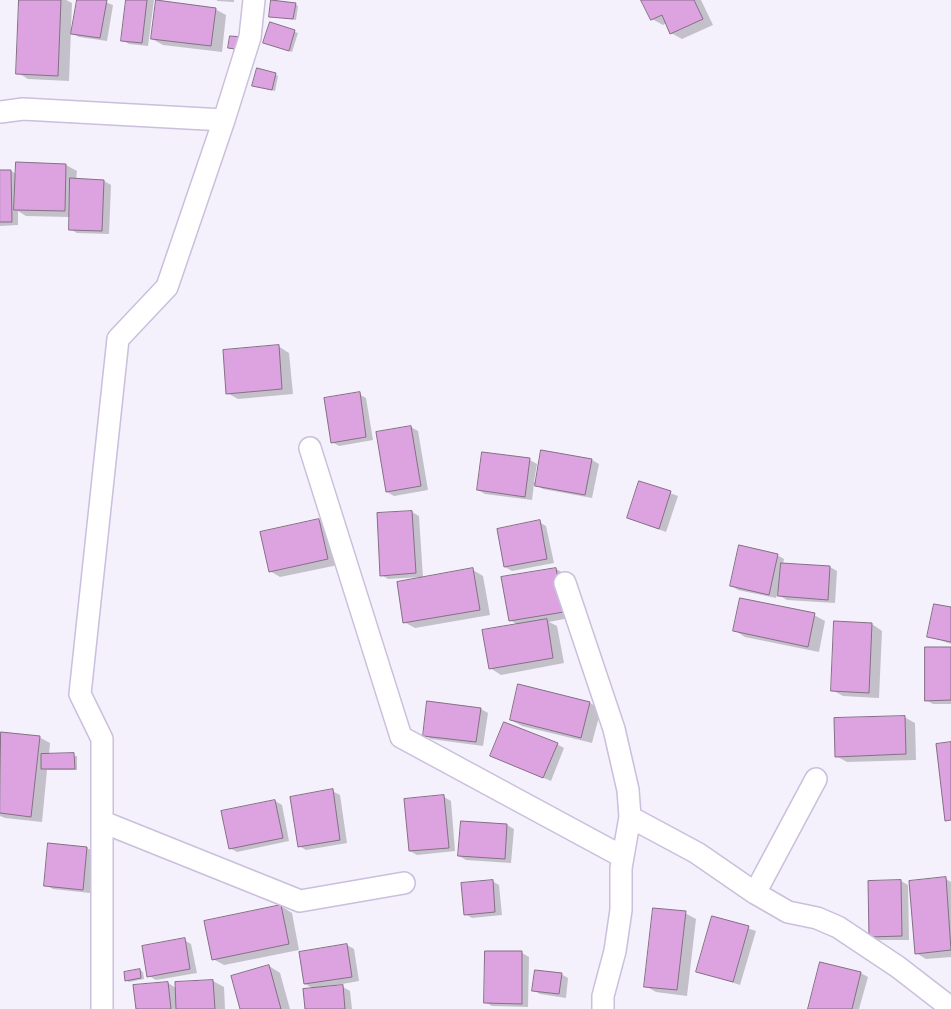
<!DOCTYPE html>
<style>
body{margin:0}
canvas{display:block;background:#f4f0fc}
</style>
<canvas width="951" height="1009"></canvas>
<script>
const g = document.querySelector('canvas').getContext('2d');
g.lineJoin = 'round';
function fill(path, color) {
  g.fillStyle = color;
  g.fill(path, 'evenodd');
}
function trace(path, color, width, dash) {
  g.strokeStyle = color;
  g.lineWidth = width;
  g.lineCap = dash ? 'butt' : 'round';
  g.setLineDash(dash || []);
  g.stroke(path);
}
fill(new Path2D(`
 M21,0H66L72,3L69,81L28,79L18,73Z
 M78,0H99L113,5L107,41L79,37L72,33Z
 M127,0H154L148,46L129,44L122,40Z
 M234,0V2L217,1V0Z
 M643,0H701L713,25L682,39L671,33L667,23L663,25L652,19Z
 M295,4L298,6L296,20L270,16Z
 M215,9L226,15L222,52L163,45L152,39Z
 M270,24L298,33L292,52L267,44Z
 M275,74L278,76L275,91L257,87Z
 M66,165L77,171L76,180L104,181L111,185L109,234L77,233L70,229V217L26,216L18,211V225L0,226V171H11L17,174Z
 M278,346L289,353L293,394L238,399L227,393Z
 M359,394L366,398L373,440L339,446L332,442Z
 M411,427L418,431L428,490L394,496L387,492Z
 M483,453L530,460L537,464L534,482H537L592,460L599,464L592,498L543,489L534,484L532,500L485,494L478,490Z
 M640,482L678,496L666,532L628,518Z
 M412,512L419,516L423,578L473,570L483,576L490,615L415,628L404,622L421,577L388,579L381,575L378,514Z
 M319,520L330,526L338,565L280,577L270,571Z
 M539,522L546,526L554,563L512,571L505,567Z
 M777,555L784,559L783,564L830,567L837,571L835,603L787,600L780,596L781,583L776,598L738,590L732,586Z
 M556,569L567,575L574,617L549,622L557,626L564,663L501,675L490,668L518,625L510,620Z
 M951,609V644L928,636Z
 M814,615L825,621L819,652L745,637L734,630Z
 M872,624L882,631L879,698L843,696L832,690Z
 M951,648V704H933L926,700Z
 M519,686L590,703L601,709L592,743L522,726L511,720Z
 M481,709L488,713L483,746L431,739L424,735Z
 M904,717L915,723L916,760L847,762L836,756Z
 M2,734L39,737L50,743L49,755L77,756V770H47L42,822L5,818L0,816Z
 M557,744L564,748L551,781L491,756Z
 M332,791L340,795L347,843L306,850L299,846Z
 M444,797L451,801L455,851L417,855L410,851Z
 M275,801L282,805L289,841L237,852L230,848Z
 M507,825L514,829L511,863L466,860L459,856Z
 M87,848L94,852L90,893L53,889L46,885Z
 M946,879L951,882V957L926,959L916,953Z
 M492,881L499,885L502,915L472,918L465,914Z
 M901,881L908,885L909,940H877L870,936Z
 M281,906L292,913L299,950L224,965L213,959Z
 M685,913L696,919L687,996L656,992L645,986Z
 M713,917L756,931L740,985L698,971Z
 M184,940L191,944L197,973L156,980L149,976Z
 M347,945L354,949L359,981L314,989L305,984Z
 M486,952L522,953L529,957L528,1007L492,1006L485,1002Z
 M821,963L861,973L868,977L859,1009H809Z
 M269,966L280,973L290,1009H242Z
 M140,970L143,972L144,979L129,982L126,980Z
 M561,974L568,978L566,998L540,994L533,990Z
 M213,981L224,987L225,1009H137L168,983L176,988Z
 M343,987L350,991L352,1009H307Z`), '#0003');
const building = new Path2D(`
 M19,0H61L58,76L16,74Z
 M77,0H107L100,38L71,34Z
 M126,0H147L142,43L121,41Z
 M156,0L216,8L211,46L151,39Z
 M271,0L296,3L293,19L269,17Z
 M641,0H694L703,19L670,34L662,15L651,20Z
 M270,22L295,30L289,51L263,43Z
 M230,36L243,37L242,50L228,48Z
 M257,68L276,73L272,90L252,86Z
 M16,162L66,164L65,211L14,210Z
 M0,170H11L12,222H0Z
 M70,178L104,180L102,231L69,230Z
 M279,345L282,389L226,394L223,350Z
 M360,392L366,437L331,443L324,398Z
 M411,426L421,486L386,492L376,432Z
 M541,450L592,459L585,495L535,486Z
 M482,452L530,458L525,497L477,490Z
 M639,481L671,491L659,529L627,518Z
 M412,511L416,573L380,576L377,513Z
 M319,519L328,559L269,572L260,532Z
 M540,520L547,559L504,567L497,529Z
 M739,545L778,554L769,595L730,586Z
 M781,563L830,566L828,600L778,596Z
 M473,568L480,610L403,623L397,582Z
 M556,568L564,612L509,621L501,577Z
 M740,598L815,613L808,647L733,631Z
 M934,604L951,607V642L927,637Z
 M547,619L553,658L489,669L482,630Z
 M834,621L872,623L869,693L831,691Z
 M925,647H951V700L925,701Z
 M518,684L590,702L581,738L510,720Z
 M427,701L481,708L476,742L423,736Z
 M905,716L906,754L835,757L834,718Z
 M504,722L558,743L543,778L490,756Z
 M1,732L40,736L31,817L0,813Z
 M951,742V820L945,821L936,744Z
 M74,753L75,769H41V754Z
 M333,789L340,840L298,847L290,797Z
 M444,795L449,848L409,851L404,799Z
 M275,800L283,838L229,849L221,811Z
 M461,821L507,824L505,859L458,856Z
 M48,843L87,847L83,890L44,886Z
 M946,877L951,950L915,954L909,881Z
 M493,880L495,912L464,915L461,883Z
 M901,880L902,936L869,937L868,881Z
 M281,905L289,944L212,960L204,921Z
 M653,908L686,911L677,990L644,987Z
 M712,916L749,926L733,982L696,972Z
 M185,938L190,969L147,977L142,946Z
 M347,944L352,977L304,984L299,952Z
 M485,951H522V1004L484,1003Z
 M820,962L861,972L852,1009H808Z
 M269,965L281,1009H240L231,976Z
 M140,969L141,978L125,981L124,972Z
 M535,970L562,973L559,994L532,991Z
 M213,980L215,1009H176L175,982Z
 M168,982L171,1009H136L133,985Z
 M343,985L345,1009H305L303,989Z`);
fill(building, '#dda3e1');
trace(building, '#846f85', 1);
const street = new Path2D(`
 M0,112L23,109L224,120L250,37L254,0
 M310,448L401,737L623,857
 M565,583L614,729L628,790L630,817L621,868V910L615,951L603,996V1009
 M630,817L697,853L755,893L788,912L817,918L838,927L898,967L951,1008
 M103,822L300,901L404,883
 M755,893L816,779
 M102,1009V739L80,694L118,339L167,287L224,120`);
trace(street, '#cabfdc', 24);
trace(street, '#fff', 21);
</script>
